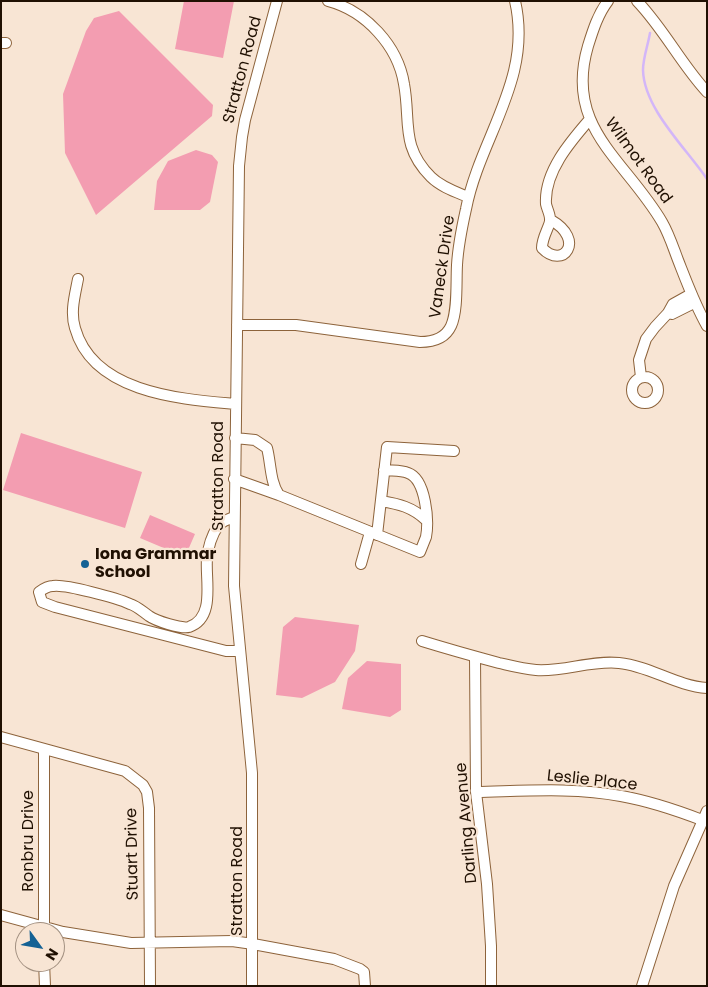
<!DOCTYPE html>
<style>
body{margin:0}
#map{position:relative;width:708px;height:987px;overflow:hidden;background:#f8e5d4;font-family:Poppins,sans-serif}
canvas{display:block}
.frame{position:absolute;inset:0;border:2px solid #201002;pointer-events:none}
.north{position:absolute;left:15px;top:922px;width:50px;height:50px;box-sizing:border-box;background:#f8e5d4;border:1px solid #a29080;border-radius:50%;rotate:122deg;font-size:14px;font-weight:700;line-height:20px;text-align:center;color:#201002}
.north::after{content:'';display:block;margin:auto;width:18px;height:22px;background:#146194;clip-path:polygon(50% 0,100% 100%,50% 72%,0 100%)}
</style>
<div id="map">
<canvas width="708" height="987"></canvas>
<div class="frame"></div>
<div class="north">N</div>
</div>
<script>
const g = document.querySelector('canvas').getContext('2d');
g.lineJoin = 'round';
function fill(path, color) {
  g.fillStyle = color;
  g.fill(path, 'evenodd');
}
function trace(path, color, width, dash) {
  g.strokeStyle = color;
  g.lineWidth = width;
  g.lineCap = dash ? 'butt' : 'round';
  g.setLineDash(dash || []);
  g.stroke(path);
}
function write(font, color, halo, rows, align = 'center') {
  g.font = font + ' Poppins,sans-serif';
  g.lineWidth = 4.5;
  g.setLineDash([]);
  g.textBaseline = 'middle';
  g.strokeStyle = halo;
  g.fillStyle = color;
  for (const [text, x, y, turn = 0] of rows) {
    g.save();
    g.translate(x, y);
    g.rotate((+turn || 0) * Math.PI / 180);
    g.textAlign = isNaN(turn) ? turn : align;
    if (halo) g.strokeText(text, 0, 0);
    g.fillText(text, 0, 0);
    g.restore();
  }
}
fill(new Path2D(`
 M184,1H234L223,58L175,49Z
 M119,11L213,105L212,116L96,215L65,153L63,94L86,31L94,18Z
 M196,150L212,155L218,162L210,202L200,210H154L157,181L168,161Z
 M21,433L142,472L125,528L3,490Z
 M150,515L195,534L185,557L140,538Z
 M295,617L359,625L355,651L335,682L302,698L276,695L283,627Z
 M367,661L401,664V710L390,717L342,709L348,678Z`), '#f39db1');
trace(new Path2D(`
 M650,33C648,45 643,58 643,70C644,109 686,148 707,179`), '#d3b6f8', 2.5);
const minor = new Path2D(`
 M328,1C366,11 398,46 404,84C411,121 400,146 431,177C441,187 456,192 468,197
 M608,1C598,14 593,30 588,46C564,128 625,159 662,222C669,234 673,247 678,260C687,283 695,305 707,326
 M637,1C664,29 681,64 707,92
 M1,43H6
 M551,220C586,240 563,270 542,248C542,236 551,225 550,219C550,214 547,209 546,204C544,172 570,142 590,119
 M78,279C75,295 70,312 75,328C93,393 180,399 235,404
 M668,313L672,314L694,303
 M237,325H296L420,342C433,342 445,339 451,326C458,311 456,282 457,265C458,247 462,227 466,209C480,137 533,79 515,1
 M632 390a13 13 0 1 1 26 0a13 13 0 1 1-26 0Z
 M641,377L639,360L646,339L655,327L668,313L673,304L691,294
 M235,438L255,440L267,448C271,463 270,482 279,495
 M234,479L279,495L420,552C422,547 424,542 426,537C429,521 426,479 408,473C401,470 392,471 384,470
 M381,501C399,504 412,507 426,520
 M234,517C229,519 222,521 218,526C212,535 208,548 207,559C205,579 216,618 189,627C181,629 156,621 149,616C143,612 137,606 130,604C117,598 65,584 53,586C47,586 43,589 39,592L42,602L55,607L226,651H240
 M377,535L387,447L454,451
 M361,564L370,532
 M422,641C448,649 473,656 499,663C512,666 523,669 536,670C564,672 591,660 619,663C650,666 676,686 707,688
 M475,657L476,792L487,884L491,946V986
 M1,737L125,771L143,785L147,792L149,808L150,986
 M476,792C524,791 574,787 621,796C649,801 676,810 702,820
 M1,915L63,932L131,943L232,941L253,944L334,959L360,969L364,972L365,986
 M44,932V750
 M44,962L45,986
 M252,986V773L234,586L239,166L242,137L245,120L277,1
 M642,986L674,886L707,811`);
trace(minor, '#8d633b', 12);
trace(minor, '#fff', 10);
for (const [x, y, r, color] of [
 [85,564,5,"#146194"]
]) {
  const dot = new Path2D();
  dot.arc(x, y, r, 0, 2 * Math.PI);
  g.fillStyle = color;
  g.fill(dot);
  trace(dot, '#f8e5d4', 2);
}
write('16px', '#201002', '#f8e5d4', [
 ["Stratton Road",243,70,-75],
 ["Wilmot Road",638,161,54],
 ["Vaneck Drive",443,267,-82],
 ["Stratton Road",219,476,-90],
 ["Leslie Place",592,781,6],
 ["Darling Avenue",467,823,-95],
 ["Ronbru Drive",29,841,-90],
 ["Stuart Drive",133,854,-91],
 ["Stratton Road",238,881,-90]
]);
write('bold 16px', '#201002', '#f8e5d4', [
 ["Iona Grammar",95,555],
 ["School",95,573]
], 'left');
</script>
